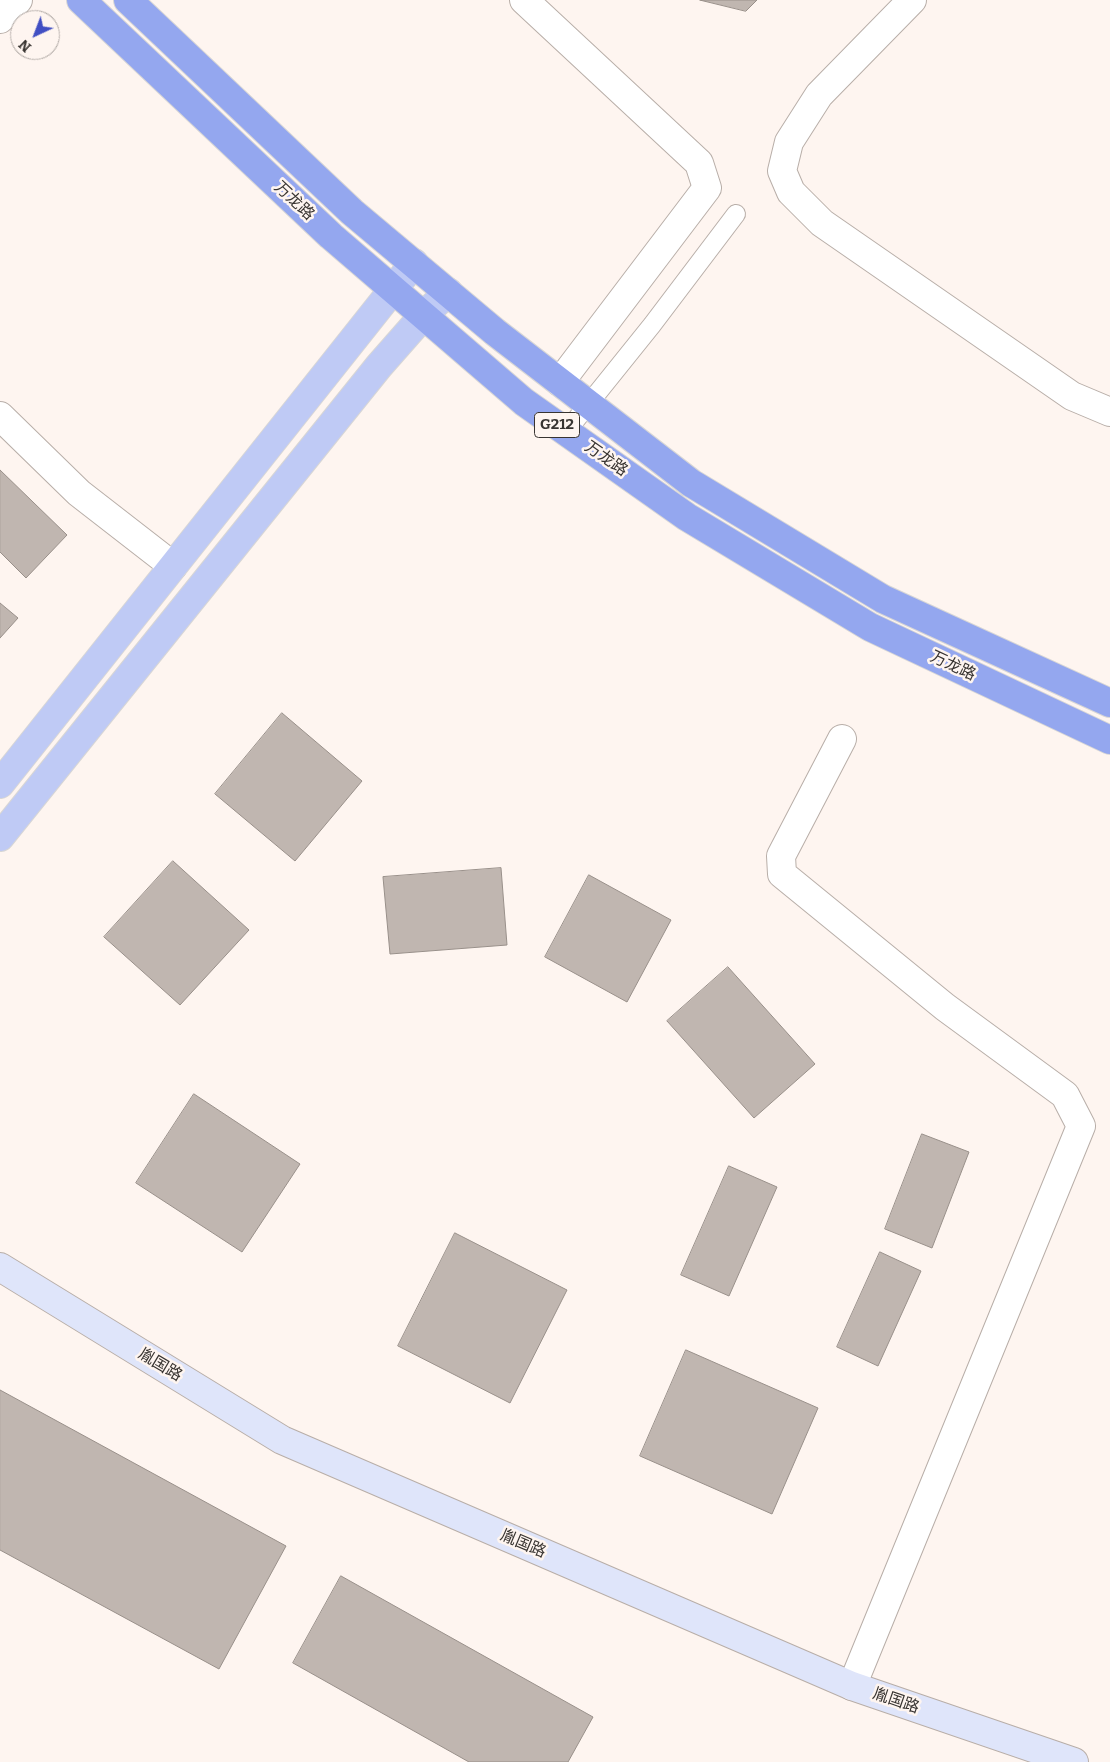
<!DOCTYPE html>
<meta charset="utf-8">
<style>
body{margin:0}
#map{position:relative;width:1110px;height:1762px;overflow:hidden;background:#fef5f0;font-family:Bitter,serif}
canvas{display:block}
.north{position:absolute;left:10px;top:10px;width:50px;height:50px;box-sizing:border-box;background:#fef5f0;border:1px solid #afa8a4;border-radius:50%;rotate:223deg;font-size:14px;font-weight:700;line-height:20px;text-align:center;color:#383431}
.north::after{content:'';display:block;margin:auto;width:18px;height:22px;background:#414fc3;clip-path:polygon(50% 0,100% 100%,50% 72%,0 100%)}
</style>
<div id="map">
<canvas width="1110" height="1762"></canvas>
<div class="north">N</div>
</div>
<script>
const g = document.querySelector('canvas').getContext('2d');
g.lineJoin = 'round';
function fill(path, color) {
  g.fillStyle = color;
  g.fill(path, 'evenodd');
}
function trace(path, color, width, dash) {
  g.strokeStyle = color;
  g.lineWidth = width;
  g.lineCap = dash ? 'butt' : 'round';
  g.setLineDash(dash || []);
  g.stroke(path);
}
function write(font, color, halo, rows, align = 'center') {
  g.font = font + ' Bitter,"Noto Sans SC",serif';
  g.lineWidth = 5;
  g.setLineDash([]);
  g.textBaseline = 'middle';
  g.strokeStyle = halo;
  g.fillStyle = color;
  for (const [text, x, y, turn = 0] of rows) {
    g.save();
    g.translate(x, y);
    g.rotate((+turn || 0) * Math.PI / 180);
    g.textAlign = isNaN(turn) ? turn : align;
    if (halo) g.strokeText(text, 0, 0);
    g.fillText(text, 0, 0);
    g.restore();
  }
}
const building = new Path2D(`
 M700,0H757L746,11Z
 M0,470L67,535L26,578L0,552Z
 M0,603L18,618L0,638Z
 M282,713L362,781L295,861L215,794Z
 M173,861L249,930L180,1005L104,937Z
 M501,868L507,945L390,954L383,877Z
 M589,875L671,920L627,1002L545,957Z
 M728,967L815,1064L754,1118L667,1021Z
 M194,1094L300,1164L242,1252L136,1183Z
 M922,1134L969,1152L932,1248L885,1229Z
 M729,1166L777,1187L729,1296L681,1275Z
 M455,1233L567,1290L510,1403L398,1346Z
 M880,1252L921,1271L878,1366L837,1347Z
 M686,1350L818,1408L772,1514L640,1456Z
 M0,1390L286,1546L219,1669L0,1550Z
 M341,1576L593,1717L568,1762H469L293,1663Z`);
fill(building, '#c0b6b0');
trace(building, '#99908a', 1);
const lane = new Path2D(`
 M566,432L652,325L736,214`);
const street = new Path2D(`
 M524,0L699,163L707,188L560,382
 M912,0L819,95L789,142L782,171L791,192L822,223L1072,396L1110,412
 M0,19L18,0
 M0,416L79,493L173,566
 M842,739L781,856L782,874L945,1007L1065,1095L1081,1126L852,1686`);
const secondary = new Path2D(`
 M0,1267L282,1440L852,1686L1074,1762`);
const primary = new Path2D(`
 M0,784L414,263
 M0,837L379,366L423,316L448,292`);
const highway = new Path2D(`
 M81,0L331,236L524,402L687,517L870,627L1110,740
 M128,0L352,212L495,332L691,483L883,599L1110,703`);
trace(lane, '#b8aea8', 20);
trace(street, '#b8aea8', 30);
trace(secondary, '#b8aea8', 30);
trace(primary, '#d7d6d6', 30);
trace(highway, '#d7d6d6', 30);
trace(lane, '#fff', 18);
trace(street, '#fff', 28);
trace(secondary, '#dfe5fa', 28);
trace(primary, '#bfcaf5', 28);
trace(highway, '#94a7ef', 28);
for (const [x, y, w] of [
 [557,425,45]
]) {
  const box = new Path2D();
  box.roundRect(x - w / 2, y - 12.5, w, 25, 4);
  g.fillStyle = '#fef5f0';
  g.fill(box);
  trace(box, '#383431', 1);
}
write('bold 15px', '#383431', null, [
 ["G212",557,425]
]);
write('16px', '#383431', '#fef5f0', [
 ["万龙路",294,201,43],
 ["万龙路",606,459,35],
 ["万龙路",953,666,25],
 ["胤国路",160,1365,31],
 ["胤国路",523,1544,23],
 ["胤国路",896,1701,19]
]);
</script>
